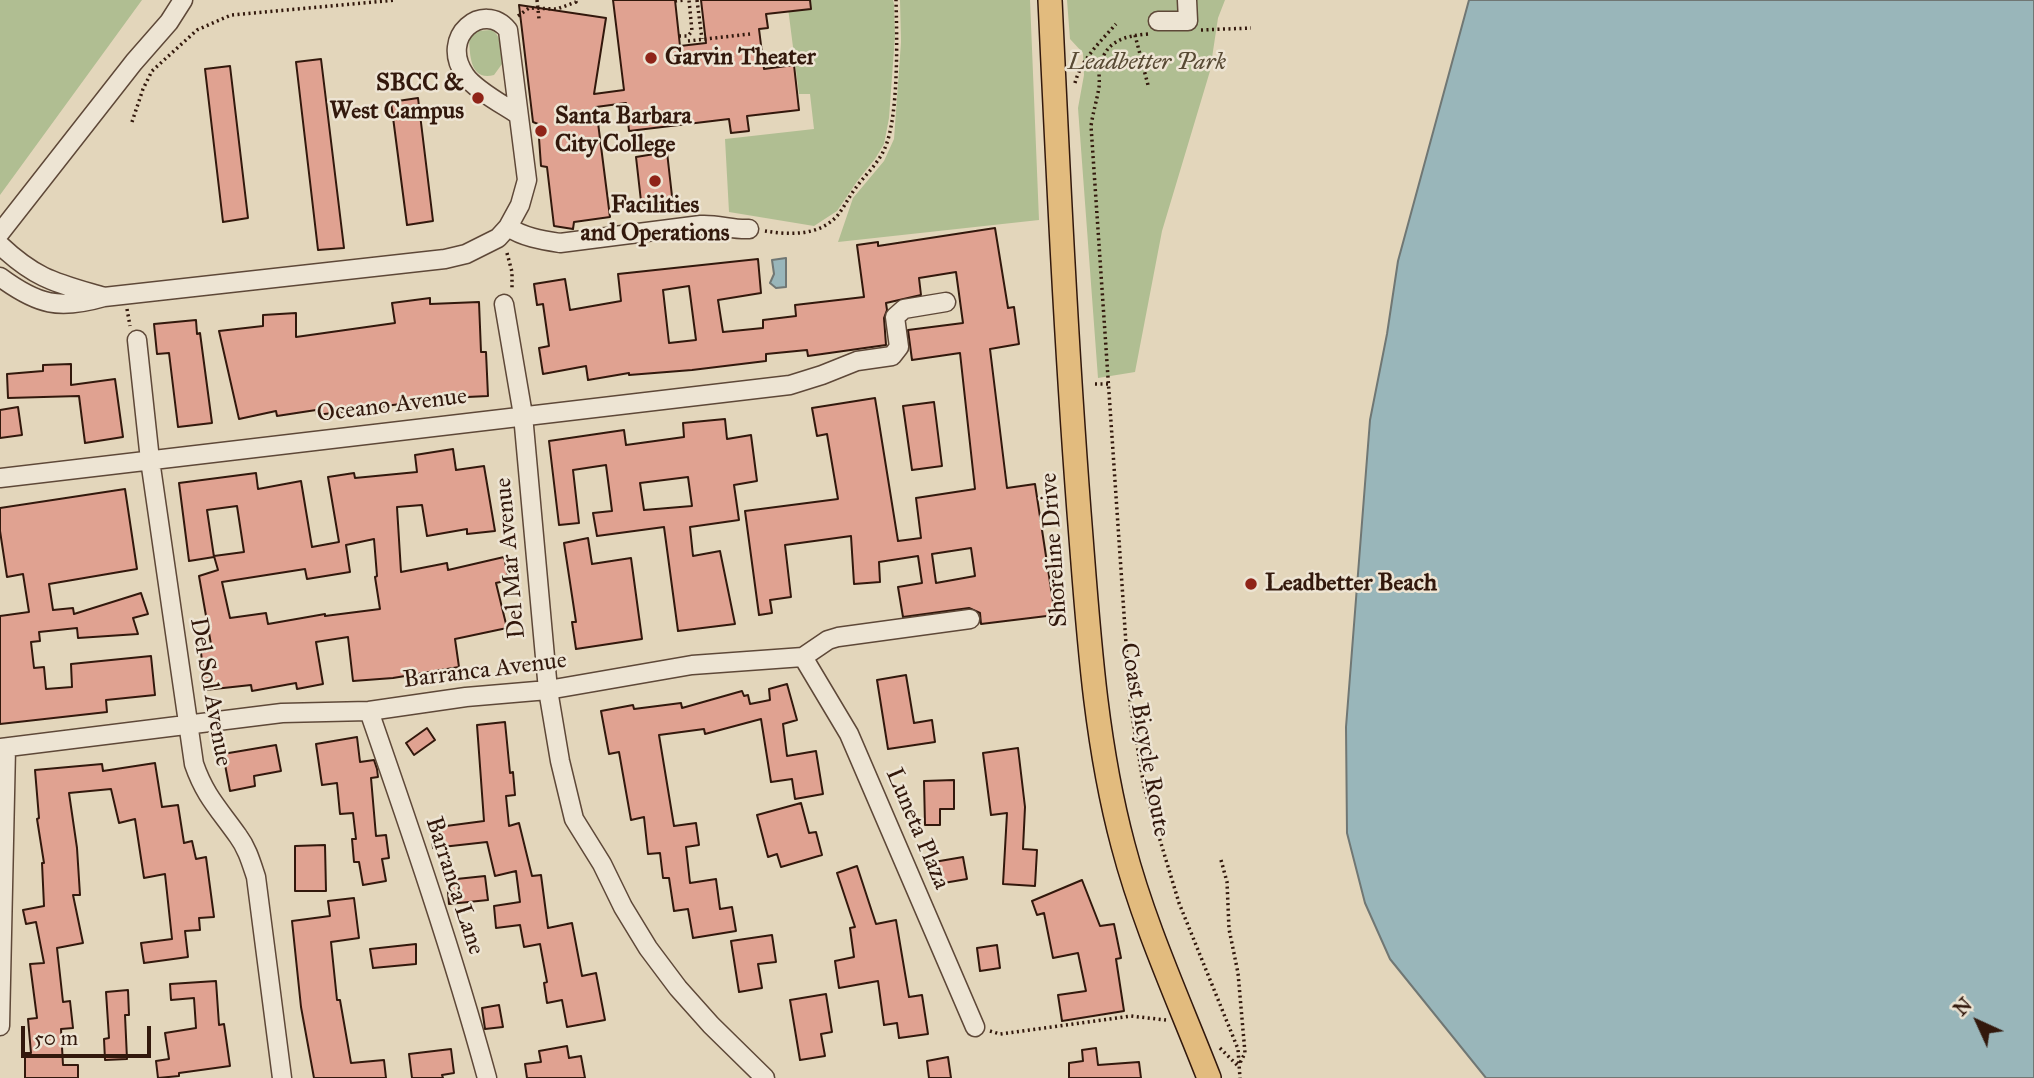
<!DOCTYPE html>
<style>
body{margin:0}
#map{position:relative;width:2034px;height:1078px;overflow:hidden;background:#e3d6bb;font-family:"IM FELL Great Primer",serif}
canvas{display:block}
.north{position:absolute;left:1943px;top:987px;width:70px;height:70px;-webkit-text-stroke:5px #ede4d3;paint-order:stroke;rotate:315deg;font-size:19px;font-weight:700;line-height:28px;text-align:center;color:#32180c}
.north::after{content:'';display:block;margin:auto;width:24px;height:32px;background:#32180c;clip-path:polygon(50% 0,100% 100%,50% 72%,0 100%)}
.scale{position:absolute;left:21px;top:1026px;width:130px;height:32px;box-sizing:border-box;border:4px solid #32180c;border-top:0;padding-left:9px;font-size:21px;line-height:24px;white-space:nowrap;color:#32180c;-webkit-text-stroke:5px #ede4d3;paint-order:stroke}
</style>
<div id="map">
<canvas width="2034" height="1078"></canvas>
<div class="north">N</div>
<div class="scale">50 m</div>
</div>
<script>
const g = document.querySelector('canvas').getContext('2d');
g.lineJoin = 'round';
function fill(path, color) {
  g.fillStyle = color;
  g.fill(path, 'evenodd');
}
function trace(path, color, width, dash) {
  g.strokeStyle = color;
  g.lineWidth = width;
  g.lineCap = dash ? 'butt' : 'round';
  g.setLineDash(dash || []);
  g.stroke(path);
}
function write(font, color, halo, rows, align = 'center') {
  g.font = font + ' "IM FELL Great Primer",serif';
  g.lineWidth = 5;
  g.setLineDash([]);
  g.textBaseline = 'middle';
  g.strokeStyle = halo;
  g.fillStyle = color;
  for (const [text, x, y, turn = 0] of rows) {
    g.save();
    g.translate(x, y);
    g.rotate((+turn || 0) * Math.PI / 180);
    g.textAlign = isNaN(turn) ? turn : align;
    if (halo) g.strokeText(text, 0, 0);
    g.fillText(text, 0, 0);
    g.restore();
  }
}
fill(new Path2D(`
 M0,0H142L0,195Z
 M787,0H893L894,4L895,36L889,118L884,144L875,159L858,180L837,211L814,226L729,212L725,139L814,129L810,94H799Z
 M900,0H1030L1039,220L838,242L853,198L884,161L894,139L901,42Z
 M1067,0H1225L1218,18L1210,71L1162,231L1135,372L1098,378L1078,108L1084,75L1083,53L1070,39Z
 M491,30C503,35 500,52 502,64L494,75C470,81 470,56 469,38L477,31Z`), '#b0be92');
const water = new Path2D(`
 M1469,0H2034V1078H1486L1390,959L1365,903L1347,833L1346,727L1370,420L1387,334L1398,261Z
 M786,258V287L776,288L770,283L774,274L772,260Z`);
fill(water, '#99b6ba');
trace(water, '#707774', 2);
const building = new Path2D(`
 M613,0H675L680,46L706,43L701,0H810L811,9L766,14L768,28L759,29L764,69L794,65L799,110L747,116L749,131L731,133L729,119L629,131L626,103L596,107L610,217L574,222L573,229L554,226L547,167L541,166L538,124L533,122L519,5L606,18L594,94L624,90Z
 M321,59L344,248L318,250L296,62Z
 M230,66L248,218L223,222L205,69Z
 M418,98L433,221L407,225L391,102Z
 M667,152L673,205L642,210L636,157Z
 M995,228L1008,308L1014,307L1019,344L990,349L1007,488L1035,484L1055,615L981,624L980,613L969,608L903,617L898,587L922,583L918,556L879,562L880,582L854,584L851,536L785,545L791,597L770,600L772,613L759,615L745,511L838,499L827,434L817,436L812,408L875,398L898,541L921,538L916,498L975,489L960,353L912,360L908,330L963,323L956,272L919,278L921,295L886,303L887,310L884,318L886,345L808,356L807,350L766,354V361L692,370L629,375V373L588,380L586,366L543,374L539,348L549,346L543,304L537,305L534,284L565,279L570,310L621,301L618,274L758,259L761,293L718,300L723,332L763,328V320L796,316L795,305L864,297L857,245L878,242V246ZM689,286L696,340L669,343L663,290ZM971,548L975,576L936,583L932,554Z
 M430,298V304L479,302L481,352H486L488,396L446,398L317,415L316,410L277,416L276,411L239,419L219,331L263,326V315L296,313V337L395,323L392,303Z
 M196,320L197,334L200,333L212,423L178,427L169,353L157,354L154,324Z
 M71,364V385L115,379L123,437L85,443L79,396L8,398L7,374L43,371V365Z
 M934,402L942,466L912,470L903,406Z
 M18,407L22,435L0,438V410Z
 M725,419L727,439L751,435L757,481L734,485L739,520L690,527L693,556L720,551L735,624L678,631L664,527L597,536L593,513L612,511L606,465L573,470L579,523L559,525L549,441L624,430L626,445L684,437L683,423ZM688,477L692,506L644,510L640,483Z
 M453,449L456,470L484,466L495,531L467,534V529L427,536L422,505L397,507L401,572L447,563L448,570L504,557L509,580L496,583L507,628L455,639L459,667L393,678L353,681L348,637L316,642L323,684L297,689L296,683L252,691L251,685L205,690L201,652L212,650L199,576L218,570L214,556L244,552L237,506L207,510L214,557L189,561L179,483L256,473L258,489L301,481L312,547L339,542L328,477L354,473L355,478L417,472L415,455ZM374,539L377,576L375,577L380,609L325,616V614L268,624L266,613L230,618L222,582L305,569L307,579L350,572L346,545Z
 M125,489L137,569L49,584L53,610L73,608L74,614L141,593L148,614L133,618L138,634L78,638L77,628L39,632L40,641L31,642L34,668L44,667L46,689L72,687L71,664L151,656L155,695L106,700L107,712L0,724V616L29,612L23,574L7,577L0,531V508Z
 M588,538L592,564L631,558L642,639L576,649L572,622H576L564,543Z
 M906,675L914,723L932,720L935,742L888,749L877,680Z
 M787,684L797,720L783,724L787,756L816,751L823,794L795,799L792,779L771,782L761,719L705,734L704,729L659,735L674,826L696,823L699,845L686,847L690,883L716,879L720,909L732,907L736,931L693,938L688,909L674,911L669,878H663L660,853L648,854L644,817L631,820L619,752L609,754L601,711L633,705L634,709L681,703L682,708L742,691L744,696L748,695L750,704L770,700L769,689Z
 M505,722L510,773L513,772L515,795L506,796L509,826L519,823L532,876L541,875L548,928L572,923L582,976L596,973L605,1020L567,1027L562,1000L547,1003L544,983L547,982L540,944L524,947L520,925L496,928L494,906L520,902L516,871L495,876L487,842L433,848L431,828L484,821L477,725Z
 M427,728L435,740L414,755L406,743Z
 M357,737L360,762L374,760L377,769L378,777L371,778L376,836L386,835L389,858L382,859L386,881L363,885L359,862H354L352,839H356L353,813L340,814L337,783L322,785L316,744Z
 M276,745L281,771L254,776L255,786L230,791L223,754Z
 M1018,748L1025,807L1023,849L1037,850L1035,886L1003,884L1007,813L991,815L983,753Z
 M155,763L162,807L178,805L184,843L192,841L196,859L206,857L214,917L199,918L200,930L185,931L188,957L144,963L141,943L172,939L165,874L144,878L135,819L119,823L111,789L69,793L77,848L80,895H73L83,943L57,948L63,1002L70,1001L73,1028L61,1029L63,1065H78V1078H25V1053H31L28,1019L37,1018L30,964L44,963L36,922L26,924L23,910L44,906L42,863H44L37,819L39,818L35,770L102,764L103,771Z
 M954,780V809H940V825H925L924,781Z
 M801,803L809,833L816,832L822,855L781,867L777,854L768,857L757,815Z
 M325,845L326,891H295V846Z
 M963,857L967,879L938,884L934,862Z
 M857,866L876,924L896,920L909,997L922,995L928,1034L899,1038L897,1023L884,1025L878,981L839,988L835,961L854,957L850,928L855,927L837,873Z
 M485,876L488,900L449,904L447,880Z
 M1082,880L1100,926L1114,924L1121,958L1116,959L1124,1011L1062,1021L1058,995L1086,991L1078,953L1053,958L1044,913L1037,915L1032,901Z
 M354,898L359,938L331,942L337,1000H340L351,1063L384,1060L386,1078H314L301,1007L292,921L330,916L328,901Z
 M772,935L776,962L758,964L762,988L739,992L731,941Z
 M416,944V964L373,968L370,949Z
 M997,945L1000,968L980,971L977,948Z
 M216,981L219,1025L224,1024L230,1066L179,1073V1076L158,1078L156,1061L169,1059L165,1033L196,1028L194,998L171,1000L170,984Z
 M128,990L129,1015H125L127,1059L105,1060L104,1039L109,1038L106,992Z
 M826,994L832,1032L821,1034L825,1056L800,1060L790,1000Z
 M499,1005L503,1027L485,1029L482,1008Z
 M567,1046L569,1058L581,1056L585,1078H527L525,1064L541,1062L539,1051Z
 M1096,1048L1098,1065L1139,1062L1141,1078H1069V1063L1083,1061L1082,1050Z
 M451,1049L454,1073L442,1075L443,1078H412L409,1054Z
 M948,1057L951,1078H929L927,1061Z`);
fill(building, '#e0a291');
trace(building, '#32180c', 2);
const minor = new Path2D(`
 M1158,21H1188L1187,0
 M508,227C523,237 541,240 560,243L701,225C718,224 733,230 749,229
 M0,233L134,62L169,22L183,0
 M0,245C37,280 57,283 104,297
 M0,277C38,305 59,310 104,297L445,259L466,254L498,238L508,227L520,205L527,180L508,30C484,0 438,36 465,75C474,89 502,104 517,114
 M504,304L523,415L548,690L560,761L574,819L602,864L623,907L648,948L678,988L711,1025L765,1078
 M137,340L150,460L194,764C205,796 219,809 238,836C247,848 251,862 256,877L282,1078
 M0,478L790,385L822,375L857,361L892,356L899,347L895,317L904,309L946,302
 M803,657L849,734L975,1027
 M369,711C411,832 453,954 487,1078
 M0,748L282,713L369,711L466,697L548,690L692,665L803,657L828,640L838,637L970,619
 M0,1026L6,748`);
const major = new Path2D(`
 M1050,0C1058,171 1066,342 1079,512C1088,624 1094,737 1123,845C1144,925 1179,1001 1209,1078`);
trace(minor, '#5e4838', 21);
trace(major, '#32180c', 26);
trace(new Path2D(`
 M537,0L539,19
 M697,0L702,39
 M518,16L529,8L557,9L576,2L575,0
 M1201,30L1251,28
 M1148,34C1125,36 1107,40 1100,65C1098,72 1100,80 1099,87C1097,100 1093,112 1091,126L1130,703L1144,787L1179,903L1238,1049L1240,1078
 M1135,35L1148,85
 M679,36H688L692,31L689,0
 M688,41L750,34
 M1075,83C1081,60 1100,42 1116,24
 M132,122L143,89L152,71L197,30L231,15L396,0
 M765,231C789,235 819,236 837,216C844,208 848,198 855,189C864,176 877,165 884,150C899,120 897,36 896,0
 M507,253L512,272V290
 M127,309L130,326
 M1095,384H1109
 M1221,860L1227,882L1229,929L1238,973L1245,1053L1239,1065
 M990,1031L1000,1034L1131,1016L1166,1020
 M1220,1048L1237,1065`), '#32180c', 3.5, [2, 3.5]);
trace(minor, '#ede4d3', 18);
trace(major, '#e2bb7e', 23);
trace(new Path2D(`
 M675,1L684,0`), '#32180c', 3.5, [2, 3.5]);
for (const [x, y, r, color] of [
 [651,58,7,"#8f2418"],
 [478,98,7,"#8f2418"],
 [541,131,7,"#8f2418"],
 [655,181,7,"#8f2418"],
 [1251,584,7,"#8f2418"]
]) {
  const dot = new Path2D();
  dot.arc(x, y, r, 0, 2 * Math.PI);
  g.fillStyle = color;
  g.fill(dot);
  trace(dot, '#ede4d3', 2.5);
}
write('bold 24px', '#32180c', '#ede4d3', [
 ["Garvin Theater",665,58],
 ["SBCC &",464,84,"right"],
 ["West Campus",464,112,"right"],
 ["Santa Barbara",555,117],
 ["City College",555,145],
 ["Facilities",655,206,"center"],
 ["and Operations",655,234,"center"],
 ["Leadbetter Beach",1265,584]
], 'left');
write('italic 24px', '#584a34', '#ede4d3', [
 ["Leadbetter Park",1147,63]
]);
write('24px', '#32180c', '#ede4d3', [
 ["Oceano Avenue",392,406,-7],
 ["Shoreline Drive",1055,550,-94],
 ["Del Mar Avenue",511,558,-95],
 ["Barranca Avenue",485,671,-7],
 ["Del Sol Avenue",210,692,80],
 ["Coast Bicycle Route",1144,740,80],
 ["Luneta Plaza",917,829,67],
 ["Barranca Lane",454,886,72]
]);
</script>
